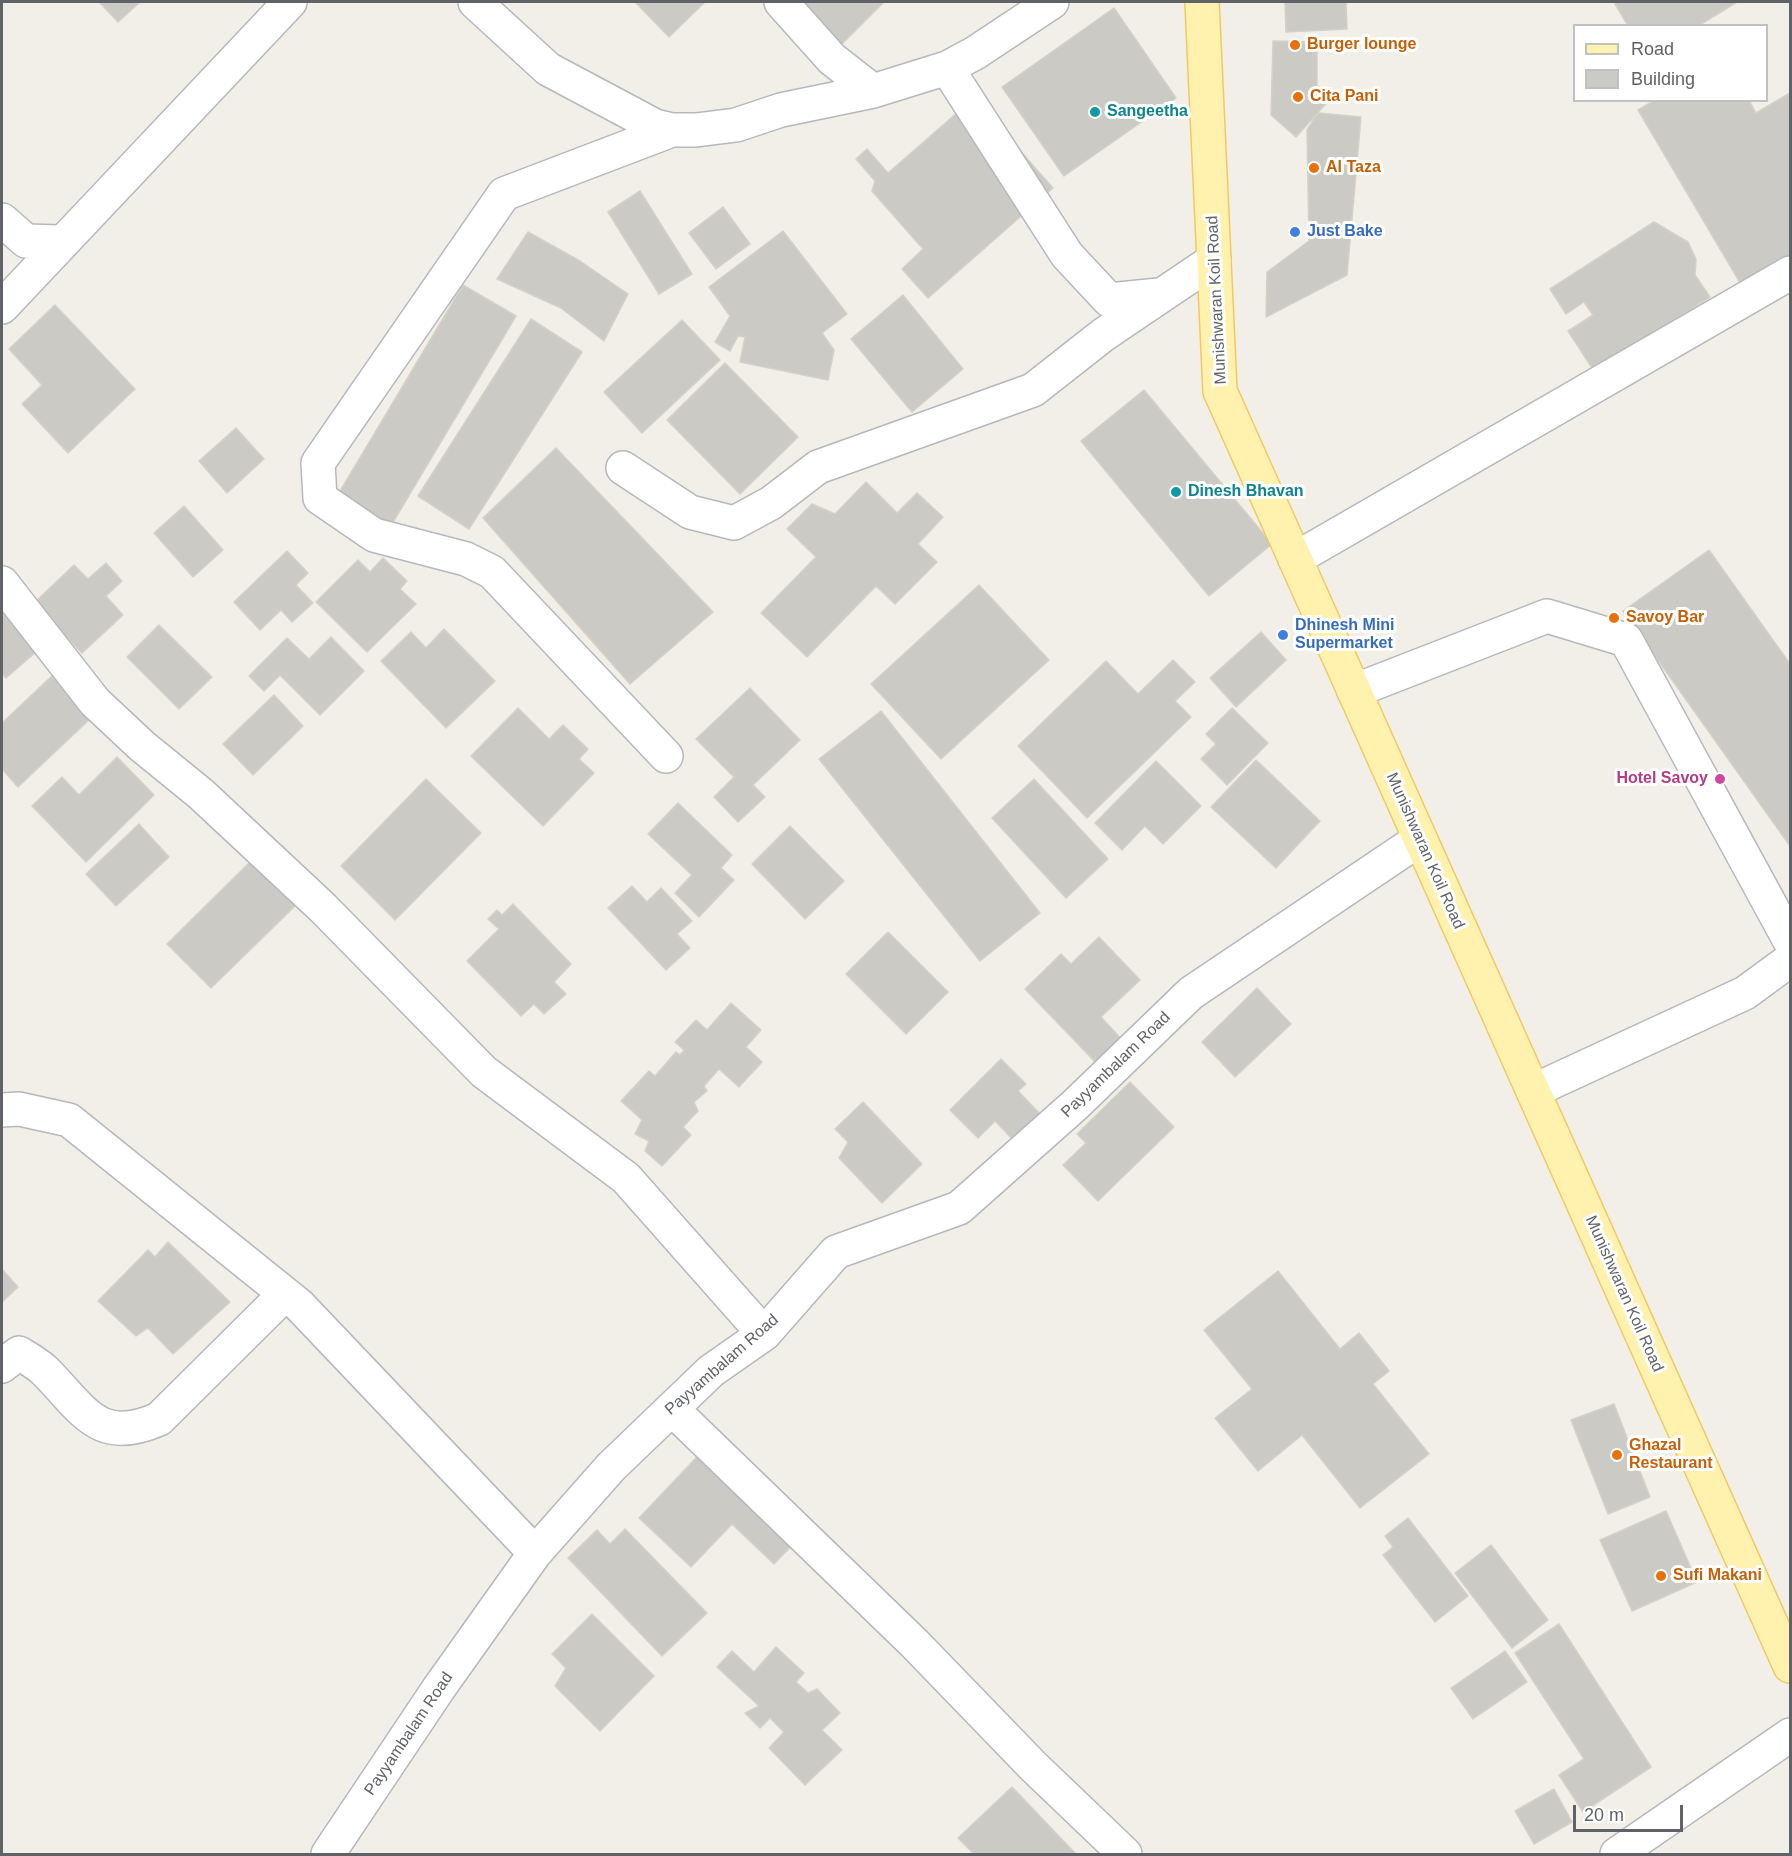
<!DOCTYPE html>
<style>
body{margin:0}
#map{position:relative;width:1792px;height:1856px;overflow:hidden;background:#f1efe8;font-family:Arial,sans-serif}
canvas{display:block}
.frame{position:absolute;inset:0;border:3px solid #5f6368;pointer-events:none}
.legend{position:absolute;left:1573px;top:24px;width:195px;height:78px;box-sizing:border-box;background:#fff;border:2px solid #bfc1c3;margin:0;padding:8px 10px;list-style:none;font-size:18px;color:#5f6368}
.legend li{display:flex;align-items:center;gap:12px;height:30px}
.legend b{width:30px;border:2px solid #bfc1c3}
.scale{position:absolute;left:1573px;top:1805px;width:110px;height:27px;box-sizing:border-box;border:3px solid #5f6368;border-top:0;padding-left:8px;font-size:18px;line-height:21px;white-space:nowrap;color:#5f6368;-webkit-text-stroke:4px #fff;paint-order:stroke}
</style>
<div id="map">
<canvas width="1792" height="1856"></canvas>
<div class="frame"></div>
<ul class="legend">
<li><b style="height:8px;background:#fff2af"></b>Road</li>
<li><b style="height:16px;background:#cccac5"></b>Building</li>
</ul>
<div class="scale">20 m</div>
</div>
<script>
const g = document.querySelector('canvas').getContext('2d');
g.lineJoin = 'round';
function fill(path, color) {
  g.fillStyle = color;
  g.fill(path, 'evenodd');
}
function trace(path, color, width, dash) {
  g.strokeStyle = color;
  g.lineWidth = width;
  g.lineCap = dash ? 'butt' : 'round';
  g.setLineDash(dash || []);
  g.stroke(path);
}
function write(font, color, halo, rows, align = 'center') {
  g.font = font + ' Arial,sans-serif';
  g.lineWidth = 6;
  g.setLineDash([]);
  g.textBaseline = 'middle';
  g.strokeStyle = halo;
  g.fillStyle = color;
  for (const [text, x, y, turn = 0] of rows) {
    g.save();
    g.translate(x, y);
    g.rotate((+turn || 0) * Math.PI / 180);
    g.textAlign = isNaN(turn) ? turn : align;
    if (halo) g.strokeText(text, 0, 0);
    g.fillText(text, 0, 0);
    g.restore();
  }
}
const building = new Path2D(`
 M99,2H140L118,22Z
 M635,2H705L669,37Z
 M795,2H884L840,46Z
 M1285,2H1346L1347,29L1286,32Z
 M1614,2H1737L1698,26H1628Z
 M1114,8L1176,98L1064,176L1002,87Z
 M1273,41L1317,42V85L1331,98L1296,137L1271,115Z
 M1790,93V257L1742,286L1638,110L1655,100H1749L1756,113Z
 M974,98L1053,188L928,298L902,269L923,249L872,191L875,181L856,159L867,149L888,173Z
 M1318,113L1361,117L1347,275L1266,317L1267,272L1309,241L1307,130Z
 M640,191L692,274L659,294L608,212Z
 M723,207L750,244L716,269L689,233Z
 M1654,222L1688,242L1696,259L1695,275L1710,297L1594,371L1568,331L1593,315L1584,302L1566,314L1550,289Z
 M783,231L847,314L822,333L834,350L828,380L740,362L745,337L738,336L730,351L715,342L730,316L709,287Z
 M528,232L580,261L628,294L604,341L561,308L497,279Z
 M463,285L516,316L389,529L336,498Z
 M903,295L963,369L912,412L851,339Z
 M55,305L135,389L68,453L22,404L42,385L9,349Z
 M531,319L582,352L469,529L418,496Z
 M682,320L720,360L642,433L604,392Z
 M725,363L798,437L740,494L667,420Z
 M1144,390L1272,544L1209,596L1081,441Z
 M236,428L264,459L227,493L199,461Z
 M556,448L713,612L630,684L483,518Z
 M866,482L897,513L917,493L943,517L918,544L937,562L895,604L876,586L807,657L761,613L816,557L787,529L812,504L835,514Z
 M184,506L223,550L193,577L154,533Z
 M1709,550L1790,664V846L1623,611Z
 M287,551L308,573L296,585L313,603L292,622L281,610L260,630L234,602Z
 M383,558L407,581L400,589L416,604L367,652L316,602L358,560L370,572Z
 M106,563L122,581L106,596L123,615L82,653L34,603L74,565L88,579Z
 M979,585L1049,660L941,759L871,684Z
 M2,613L36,652L6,678L2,674Z
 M159,625L212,677L179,709L127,657Z
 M444,629L495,681L446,728L381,661L411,632L426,648Z
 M1261,632L1286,660L1236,707L1210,678Z
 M331,637L364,671L320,715L280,675L264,691L249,676L287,638L309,659Z
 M1173,660L1195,682L1175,701L1191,717L1087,818L1018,746L1106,661L1138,694Z
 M54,674L93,716L18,787L2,769V723Z
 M750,688L800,740L753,785L765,797L738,822L714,797L734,777L696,739Z
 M274,695L303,726L253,775L223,744Z
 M518,708L549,739L563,725L588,749L579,759L594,773L543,826L471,756Z
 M1232,708L1268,743L1227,785L1201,759L1216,744L1206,734Z
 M881,711L1040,913L980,961L819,759Z
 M117,757L154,795L86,862L32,806L62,777L79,795Z
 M1256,760L1320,821L1276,868L1211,807Z
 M1156,761L1201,806L1163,844L1145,826L1122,850L1095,823Z
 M426,779L481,833L395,920L341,866Z
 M1034,779L1108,859L1066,898L992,818Z
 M678,803L732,855L721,868L734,880L699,917L675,893L692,875L648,834Z
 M139,824L169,857L116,906L86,874Z
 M790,826L844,881L805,919L752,864Z
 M251,861L295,906L211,988L167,944Z
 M632,886L647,902L661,888L692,921L677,934L690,948L666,970L608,908Z
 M513,904L571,964L554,982L566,994L544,1014L534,1004L521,1016L467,961L499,929L488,919L497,910L502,915Z
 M888,932L948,992L906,1034L846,974Z
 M1099,937L1140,980L1101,1017L1125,1043L1100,1067L1025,989L1061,954L1071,964Z
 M1257,988L1291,1024L1235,1077L1202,1042Z
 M731,1003L761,1030L746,1047L762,1062L739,1087L719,1069L704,1086L707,1091L694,1102L698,1111L683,1127L691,1135L662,1166L645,1151L649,1141L635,1134L642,1120L621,1101L649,1071L655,1076L676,1052L680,1055L684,1050L675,1042L696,1020L707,1030Z
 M1001,1059L1026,1084L1018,1091L1048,1122L1021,1148L995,1121L978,1138L950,1110Z
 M1130,1082L1174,1127L1098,1201L1063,1165L1086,1143L1077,1134Z
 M863,1102L922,1164L882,1203L839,1158L848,1142L835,1129Z
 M168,1242L230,1302L173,1354L148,1328L136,1336L98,1301L148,1250L155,1257Z
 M2,1269L18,1287L2,1302Z
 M1278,1271L1340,1349L1359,1333L1389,1371L1373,1384L1429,1454L1360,1508L1302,1435L1258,1471L1215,1418L1252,1389L1204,1330Z
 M1614,1404L1650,1497L1608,1514L1571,1420Z
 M712,1441L806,1531L774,1564L732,1524L691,1567L639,1518Z
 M1666,1511L1697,1582L1632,1611L1600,1540Z
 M1408,1518L1468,1596L1435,1622L1383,1555L1393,1547L1385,1536Z
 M625,1529L707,1613L662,1656L568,1558L597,1530L610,1544Z
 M1491,1545L1548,1620L1512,1648L1455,1573Z
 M592,1614L654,1676L600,1731L555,1686L566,1668L552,1654Z
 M1559,1624L1651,1767L1583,1812L1559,1775L1584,1759L1515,1653Z
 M776,1647L804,1673L796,1682L808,1693L817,1689L840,1713L822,1730L842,1750L805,1785L769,1748L784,1732L770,1718L760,1728L745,1713L759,1706L717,1667L732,1651L754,1672Z
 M1505,1651L1527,1682L1473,1719L1451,1688Z
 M1012,1787L1076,1854H974L958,1838Z
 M1554,1789L1572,1822L1534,1844L1515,1811Z`);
fill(building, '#cccac5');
trace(building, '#d6d1c6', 1.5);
const minor = new Path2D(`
 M475,2L548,69L655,126L672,130H696L736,125L781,110L873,91L947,68L975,53L1052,2
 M781,2L832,59L873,91
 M947,68L1067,255L1109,300L1159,295
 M2,220L26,241L60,242
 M2,307L290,2
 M623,468L690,512L734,523L771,503L818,467L1033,390L1103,335L1214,260
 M1295,559L1790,273
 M2,583L95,702L142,746L201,794L323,908L484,1072L626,1178L764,1334
 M1354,691L1547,616L1626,640L1790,941
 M666,756L492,572L466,559L374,535L320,498L318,463L504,194L672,130
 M1533,1091L1745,993L1790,960
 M2,1110L19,1109L69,1120L299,1305L535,1553
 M2,1366L19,1353C27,1358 38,1364 45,1371C84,1410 98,1446 159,1419L285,1294
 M672,1409L915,1644L1033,1766L1125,1854
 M328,1854L439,1688L535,1553L611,1467L711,1371L764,1334L836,1252L959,1208L1075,1105L1191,993L1420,839
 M1617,1854L1790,1735`);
const major = new Path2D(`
 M1202,2L1220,391L1790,1666`);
trace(minor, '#b5b8bc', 36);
trace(major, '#f2c960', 36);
trace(minor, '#fff', 33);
trace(major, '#fff2af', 33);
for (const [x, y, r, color] of [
 [1295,45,6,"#e8710a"],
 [1298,97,6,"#e8710a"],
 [1095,112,6,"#0f9aa8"],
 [1314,168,6,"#e8710a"],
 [1295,232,6,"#3f7fe0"],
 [1176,492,6,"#0f9aa8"],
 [1614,618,6,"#e8710a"],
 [1283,635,6,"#3f7fe0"],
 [1720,779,6,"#d1479c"],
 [1617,1455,6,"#e8710a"],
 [1661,1576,6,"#e8710a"]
]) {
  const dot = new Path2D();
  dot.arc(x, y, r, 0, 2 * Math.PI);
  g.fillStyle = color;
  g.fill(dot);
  trace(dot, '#fff', 2);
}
write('bold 16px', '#c56008', '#fff', [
 ["Burger lounge",1307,45],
 ["Cita Pani",1310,97],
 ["Al Taza",1326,168],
 ["Savoy Bar",1626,618],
 ["Ghazal",1629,1446],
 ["Restaurant",1629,1464],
 ["Sufi Makani",1673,1576]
], 'left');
write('bold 16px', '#0d838f', '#fff', [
 ["Sangeetha",1107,112],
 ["Dinesh Bhavan",1188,492]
], 'left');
write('bold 16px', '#366cbe', '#fff', [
 ["Just Bake",1307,232],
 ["Dhinesh Mini",1295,626],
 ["Supermarket",1295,644]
], 'left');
write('16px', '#5f6368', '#fff', [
 ["Munishwaran Koil Road",1217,300,-93],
 ["Munishwaran Koil Road",1425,851,66],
 ["Payyambalam Road",1116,1065,-44],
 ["Munishwaran Koil Road",1624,1294,66],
 ["Payyambalam Road",722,1365,-41],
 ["Payyambalam Road",409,1734,-56]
]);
write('bold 16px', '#b23c85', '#fff', [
 ["Hotel Savoy",1708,779]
], 'right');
</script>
